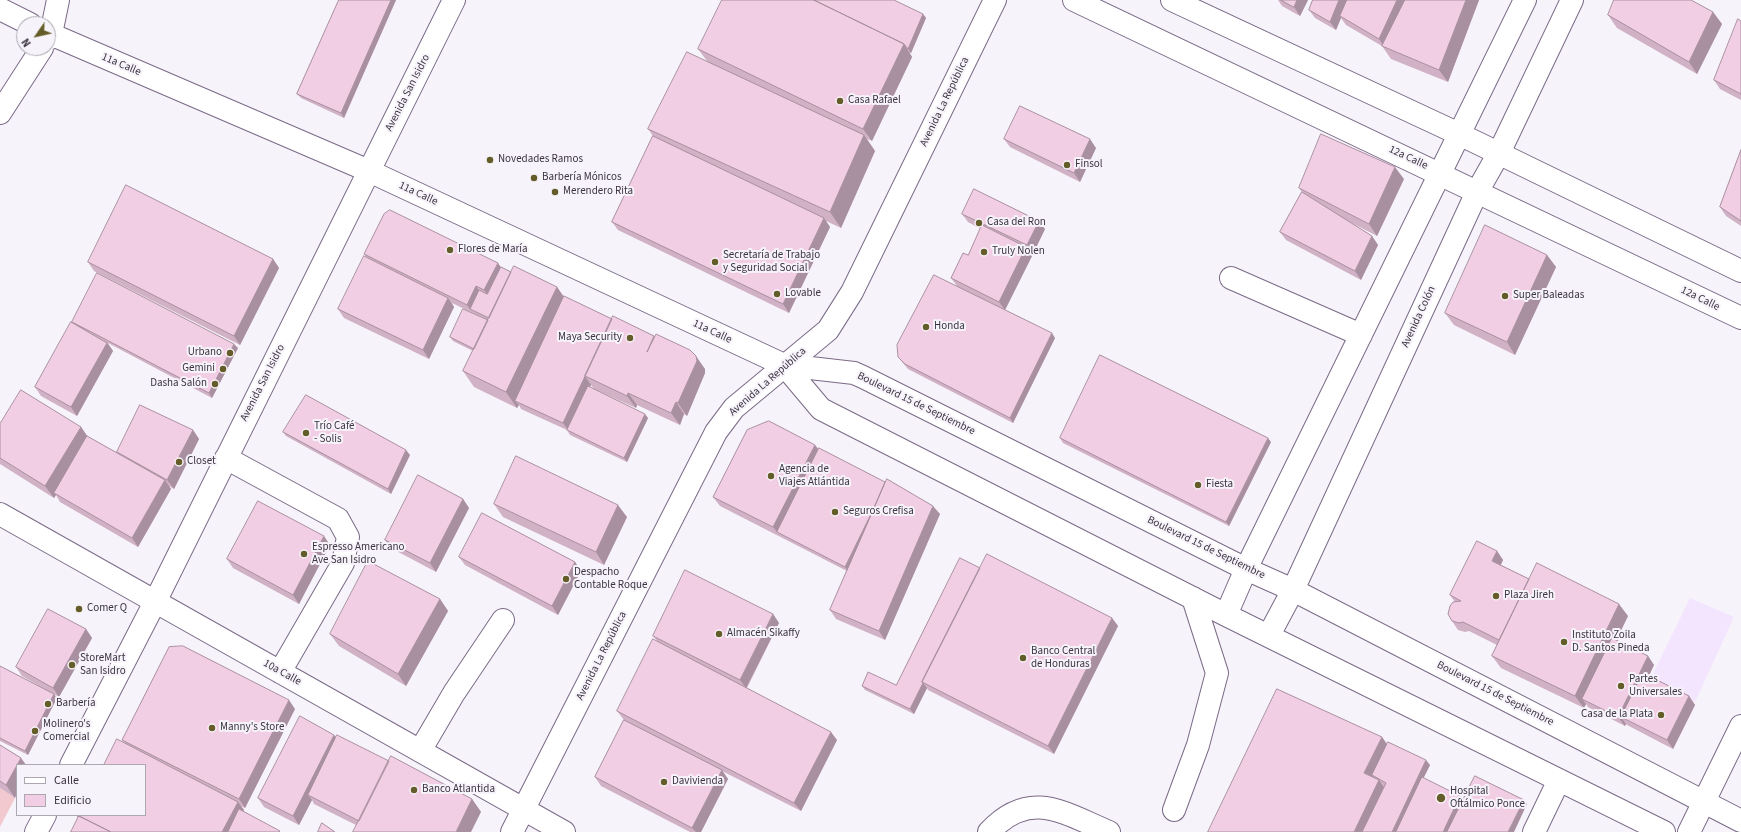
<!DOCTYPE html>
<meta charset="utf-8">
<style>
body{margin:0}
#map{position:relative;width:1741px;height:832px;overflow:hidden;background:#f7f3fa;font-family:"Source Sans 3",sans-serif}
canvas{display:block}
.legend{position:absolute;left:16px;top:764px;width:130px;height:52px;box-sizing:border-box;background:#f7f3fa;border:1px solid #aca7b0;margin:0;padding:5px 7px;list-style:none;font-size:12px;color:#3b3441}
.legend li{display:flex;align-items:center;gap:8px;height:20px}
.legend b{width:20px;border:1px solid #aca7b0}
.north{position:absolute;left:16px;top:16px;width:40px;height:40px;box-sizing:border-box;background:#f7f3fa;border:1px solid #aca7b0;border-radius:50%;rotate:236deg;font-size:11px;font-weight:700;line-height:16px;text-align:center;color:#3b3441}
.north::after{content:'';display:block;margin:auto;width:14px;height:18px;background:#645d29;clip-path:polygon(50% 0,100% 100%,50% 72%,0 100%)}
</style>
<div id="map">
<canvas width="1741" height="832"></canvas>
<ul class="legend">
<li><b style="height:5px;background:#fff"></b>Calle</li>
<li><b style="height:11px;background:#f2cee5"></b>Edificio</li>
</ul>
<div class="north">N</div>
</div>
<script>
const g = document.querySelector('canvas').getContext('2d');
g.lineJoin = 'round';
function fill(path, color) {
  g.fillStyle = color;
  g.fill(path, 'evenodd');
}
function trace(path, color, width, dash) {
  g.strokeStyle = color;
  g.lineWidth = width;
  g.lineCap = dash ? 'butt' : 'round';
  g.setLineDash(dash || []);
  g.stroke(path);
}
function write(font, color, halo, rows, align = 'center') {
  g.font = font + ' "Source Sans 3",sans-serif';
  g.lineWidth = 4;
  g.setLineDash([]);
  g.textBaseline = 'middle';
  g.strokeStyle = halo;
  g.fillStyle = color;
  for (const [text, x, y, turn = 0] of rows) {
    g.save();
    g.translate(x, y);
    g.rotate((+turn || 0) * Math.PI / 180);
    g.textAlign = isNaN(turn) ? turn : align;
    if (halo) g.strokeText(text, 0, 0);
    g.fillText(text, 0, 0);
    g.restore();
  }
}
fill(new Path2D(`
 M1690,598L1734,617L1695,702L1650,680Z`), '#f3e5fe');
fill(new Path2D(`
 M0,788L15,798L0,827Z`), '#f2c9ce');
const minor = new Path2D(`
 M1074,0L1741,318
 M1172,0L1459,134L1741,271
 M0,9L30,24
 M48,33L369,171L784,365L854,373L863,377L1246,569L1293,590L1741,821
 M48,39L51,34L58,0
 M0,113L42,48
 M1231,278L1361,335
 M784,365L821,409L1226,615L1664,832
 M226,458L338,519L348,537L343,563L280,672
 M0,514L564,832
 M1226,615L1246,569L1525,0
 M1269,635L1293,590L1477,192L1499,153L1572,0
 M420,751L454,693L503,620
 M71,765L155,602L454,0
 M1174,810L1198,745L1217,673L1193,598
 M36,832L45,815
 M512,832L716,432L734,408L828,330L852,292L995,0
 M989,832C1030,788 1064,813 1109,832
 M1534,832L1559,780
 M1689,832L1741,726`);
trace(minor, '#7a6a87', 24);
trace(minor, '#fff', 22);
fill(new Path2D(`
 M339,0H396L344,118L301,98L297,94Z
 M1278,0H1308L1300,16L1282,6Z
 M1313,0H1479L1448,82L1391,59L1382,46L1346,25L1341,18L1336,30L1315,18L1309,10Z
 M1713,12L1722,24L1697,74L1617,28L1608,15Z
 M923,14L926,18L911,53H910L912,57L872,141L867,139L875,151L841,228L826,221L830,227L789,313L618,230L612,222L653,136L648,129L707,61L698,49Z
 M1741,21V100L1720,89L1714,80Z
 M1004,139L1096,148L1080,182L1010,147Z
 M1741,150V226L1726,216L1720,207Z
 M1404,179L1377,236L1350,222L1372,236L1378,245L1361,280L1286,240L1280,232L1302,192L1299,188Z
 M962,214L1045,229L1033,254L1029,252L1032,256L1005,310L1055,338L1013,423L908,369L898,357L957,286L951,278L968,255L981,229L968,222Z
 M364,254L501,267L511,272L557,287L564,297L612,319L654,336L705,369V373L687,416L684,414L680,425L637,405L636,408L594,389L591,385L590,387L648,418L627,462L570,435L567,430L521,409L519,405L517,408L474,387L463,371L473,351L453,341L450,337L485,319L452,303L454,307L429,359L344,318L338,309L367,258Z
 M1547,255L1556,267L1515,355L1454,325L1445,313Z
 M273,259L279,268L240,345L94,271L88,262Z
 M72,322L238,348L212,398L108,343L113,351L77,416L41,396L35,387Z
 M0,424L81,427L87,436L119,454L117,452L193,430L199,439L174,489L169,486L171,489L138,547L60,502L56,495L54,498L0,464Z
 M283,432L410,455L391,494L286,436Z
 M1060,438L1271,442L1229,526L1063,443Z
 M815,445L819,450L940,514L885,640L836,619L830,610L847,571L720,506L713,497Z
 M463,499L469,508L436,572L391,548L385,540Z
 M494,504L627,517L604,565L503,517Z
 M330,545L299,604L233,568L227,559Z
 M1497,551L1503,560L1501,565L1529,579L1628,616L1616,640L1648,656L1654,665L1649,676L1689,696L1695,705L1673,749L1627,725L1626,724L1625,726L1588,707L1586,704L1584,708L1501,668L1492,656L1497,645L1469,631L1465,632L1458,630L1452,621L1455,602L1450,595Z
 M459,557L575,562L581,571L558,615L465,565Z
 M980,568L1112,618L1118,626L1054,754L928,690L927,688L914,714L865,690L862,686L896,685Z
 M440,599L448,611L406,686L339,646L330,634Z
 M773,614L779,623L747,688L837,740L801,811L722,771L728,779L701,832H690L601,786L595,777L624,720L617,711L658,642L653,636Z
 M86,629L92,638L59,697L54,694L57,698L28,755L0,741V666L48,691L22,676L16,667Z
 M295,709L245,808L241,806L244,810L243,812L78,817L77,816L125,743L122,740Z
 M336,737L472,799L481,812L356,825L314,804L312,800L299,825L264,807L258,798Z
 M1382,737L1387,744L1430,765L1423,778L1463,800H1524L1527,804L1208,832Z
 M0,745L21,758L26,765H17V793L15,798L0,788Z`), '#d0b1c5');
fill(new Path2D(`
 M391,0H396L344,118L341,113Z
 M1297,0H1308L1300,16L1294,7Z
 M1339,0H1349L1340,16L1341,18L1336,30L1330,22Z
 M1397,0H1407L1385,48L1379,39Z
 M1466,0H1479L1448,82L1439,70Z
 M1713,12L1722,24L1697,74L1689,62Z
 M923,14L926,18L911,53L908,49Z
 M904,44L912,57L872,141L863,129Z
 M864,135L875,151L841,228L830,212Z
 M1090,139L1096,148L1080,182L1074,173Z
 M1395,167L1404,179L1377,236L1369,224Z
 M824,218L830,227L789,313L783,304Z
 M1039,221L1045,229L1033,254L1027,245Z
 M1372,236L1378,245L1361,280L1355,271Z
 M1026,247L1032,256L1005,310L999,302Z
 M1547,255L1556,267L1515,355L1507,342Z
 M273,259L279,268L240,345L234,336Z
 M498,263L504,272L490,298L484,290Z
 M476,286L482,295L470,309L467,305Z
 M557,287L568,303L515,401L519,405L517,408L506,392Z
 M448,298L454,307L429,359L423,350Z
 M1052,333L1055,338L1013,423L1010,418Z
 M107,343L113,351L77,416L71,407Z
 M234,344L238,348L212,398L209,393Z
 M696,356L705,369V373L687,416L678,403Z
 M585,376L591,385L569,431L563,423Z
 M628,393L637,405L636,408L627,396Z
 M676,402L684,414L680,425L671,413Z
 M645,414L648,418L627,462L624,458Z
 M81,427L90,440L54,493L56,495L54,498L45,486Z
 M193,430L199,439L174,489L167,480Z
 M1268,438L1271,442L1229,526L1226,522Z
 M815,445L821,453L777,532L773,527Z
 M406,450L410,455L391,494L388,489Z
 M165,480L171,489L138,547L132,538Z
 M887,483L848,571L845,567Z
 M463,499L469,508L436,572L430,563Z
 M618,505L627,517L604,565L596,552Z
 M933,506L940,514L885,640L879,631Z
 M324,536L330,545L299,604L293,595Z
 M1497,551L1503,560L1498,570L1492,561Z
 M575,562L581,571L558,615L552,606Z
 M440,599L448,611L406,686L398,674Z
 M1619,604L1628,616L1587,701L1582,699L1586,704L1584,708L1575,696Z
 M773,614L779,623L746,688L740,680Z
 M1112,618L1118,626L1054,754L1048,746Z
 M86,629L92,638L59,697L53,688Z
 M1648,656L1654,665L1627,720L1621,717L1626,724L1625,726L1618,717Z
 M923,683L927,688L914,714L910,709Z
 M54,694L57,698L28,755L25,751Z
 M1689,696L1695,705L1673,749L1667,740Z
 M289,700L295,709L245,808L239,799Z
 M831,732L837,740L801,811L794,803Z
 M334,735L341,743L308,795L312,800L299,825L293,816Z
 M1382,737L1388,746L1372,775L1373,777L1364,773Z
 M21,758L26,765H17V793L15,798L6,785Z
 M1426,760L1430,765L1397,832H1392Z
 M722,770L728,779L701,832H696L692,828Z
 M1379,780L1385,789L1364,832H1354Z
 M1460,796L1463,800L1448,832H1443Z
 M472,799L481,812L471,832H456Z
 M1524,800L1527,804L1514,832H1508Z
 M238,802L244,810L233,832H222Z`), '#a990a0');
const building = new Path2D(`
 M339,0H391L341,113L297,94Z
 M722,0H814L904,44L863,129L698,49Z
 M814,0H894L923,14L908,49L904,44Z
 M1281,0H1297L1294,7Z
 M1313,0H1339L1330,22L1309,10Z
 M1347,0H1397L1379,39L1340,16Z
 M1405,0H1466L1439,70L1382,46Z
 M1614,0H1691L1713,12L1689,62L1608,15Z
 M1738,19L1741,21V94L1714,80Z
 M687,52L864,135L830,212L648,129Z
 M1020,106L1090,139L1074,173L1004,139Z
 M1321,134L1395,167L1369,224L1299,188Z
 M653,136L824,218L783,304L612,222Z
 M1741,150V221L1720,207Z
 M126,185L273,259L234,336L88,262Z
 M974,189L1039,221L1027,245L962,214Z
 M1302,192L1372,236L1355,271L1280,232Z
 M390,210L498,263L484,290L476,286L467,305L364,254L384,214Z
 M982,225L1026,247L999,302L951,278L963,253L968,255Z
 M1485,225L1547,255L1507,342L1445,313Z
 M364,256L448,298L423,350L338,309Z
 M514,266L557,287L506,392L463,371Z
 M501,267L511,272L489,318L470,309L479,290L487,294Z
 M97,273L234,344L209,393L72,322Z
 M934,275L1052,333L1010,418L905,364L898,357L897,345Z
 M564,296L612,319L563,423L515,401Z
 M463,309L488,320L474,349L450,337Z
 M613,316L654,336L647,352L656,334L690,350L696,356L697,361L678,403L676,402L671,413L628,393L627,396L585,376Z
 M71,322L107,343L71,407L35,387Z
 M1100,355L1268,438L1226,522L1060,438Z
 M588,386L645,414L624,458L567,430Z
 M21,390L81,427L45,486L0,458V424Z
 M306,395L406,450L388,489L283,432Z
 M140,405L193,430L167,480L117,452Z
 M769,421L815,445L773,527L713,497L747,430Z
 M87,436L165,480L132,538L54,493Z
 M819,448L885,482L873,510L845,567L777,532Z
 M516,456L618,505L596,552L494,504Z
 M418,475L463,499L430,563L385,540Z
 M887,479L933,506L879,631L830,610Z
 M258,501L324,536L293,595L227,559Z
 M482,513L575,562L552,606L459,557Z
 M1477,541L1497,551L1492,561L1529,579L1499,640L1463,622L1459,623L1452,621L1448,614L1450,606L1453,602L1461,601L1450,595Z
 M987,554L1112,618L1048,746L922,682Z
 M960,558L980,568L922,682L923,683L910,709L862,686L868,672L896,685Z
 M368,561L440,599L398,674L330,634Z
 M1537,563L1619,604L1575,696L1492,656Z
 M685,570L773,614L740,680L653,636Z
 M48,609L86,629L53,688L16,667Z
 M1612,638L1648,656L1618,717L1582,699Z
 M653,639L831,732L794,803L617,711Z
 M183,646L289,700L239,799L122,740L169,647Z
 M0,666L54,694L25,751L0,738Z
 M1643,673L1689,696L1667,740L1621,717Z
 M1277,689L1382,737L1364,773L1379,780L1354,832H1208Z
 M300,716L334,735L293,816L258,798Z
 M624,720L722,770L692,828L595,777Z
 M337,735L389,761L359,821L308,795Z
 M117,739L238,802L222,832H111L79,816V817L77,816L78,815H145V765H104Z
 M1388,742L1426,760L1392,832H1362L1386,783L1372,775Z
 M0,745L21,758L6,785L0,781Z
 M391,756L472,799L456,832H353Z
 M1475,776L1524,800L1508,832H1447Z
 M1422,777L1460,796L1443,832H1396Z
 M239,809L280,831L279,832H228Z
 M79,816L111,832H71Z
 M322,823L335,832H318Z`);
fill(building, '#f2cee5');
trace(building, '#a990a0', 1);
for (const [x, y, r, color] of [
 [840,101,4,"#645d29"],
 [490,160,4,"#645d29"],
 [1067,165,4,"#645d29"],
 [534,178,4,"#645d29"],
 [555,192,4,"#645d29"],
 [979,223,4,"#645d29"],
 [450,250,4,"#645d29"],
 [984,252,4,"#645d29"],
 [715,262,4,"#645d29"],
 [777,294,4,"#645d29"],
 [1505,296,4,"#645d29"],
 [926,327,4,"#645d29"],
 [630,338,4,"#645d29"],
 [230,353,4,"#645d29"],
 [223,369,4,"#645d29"],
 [215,384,4,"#645d29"],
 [306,433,4,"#645d29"],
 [179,462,4,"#645d29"],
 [771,476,4,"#645d29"],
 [1198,485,4,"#645d29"],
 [835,512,4,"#645d29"],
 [304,554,4,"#645d29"],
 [566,579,4,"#645d29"],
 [1496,596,4,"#645d29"],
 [79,609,4,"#645d29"],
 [719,634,4,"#645d29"],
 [1564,642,4,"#645d29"],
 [1023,658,4,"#645d29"],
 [72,665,4,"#645d29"],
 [1621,686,4,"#645d29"],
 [48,704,4,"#645d29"],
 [1661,715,4,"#645d29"],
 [212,728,4,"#645d29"],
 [35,731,4,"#645d29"],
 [664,782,4,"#645d29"],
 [414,790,4,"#645d29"],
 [1441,798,5,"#645d29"]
]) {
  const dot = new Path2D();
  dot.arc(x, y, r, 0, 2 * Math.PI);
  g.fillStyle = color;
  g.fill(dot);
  trace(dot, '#f7f3fa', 1.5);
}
write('11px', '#3b3441', '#f7f3fa', [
 ["11a Calle",121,65,23],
 ["Avenida San Isidro",408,93,-63],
 ["Avenida La República",945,102,-64],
 ["12a Calle",1408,158,25],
 ["11a Calle",418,194,25],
 ["12a Calle",1700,299,26],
 ["Avenida Colón",1419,317,-65],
 ["11a Calle",712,332,25],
 ["Avenida La República",768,382,-41],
 ["Avenida San Isidro",263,383,-63],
 ["Boulevard 15 de Septiembre",916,404,26],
 ["Boulevard 15 de Septiembre",1206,548,26],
 ["Avenida La República",602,656,-63],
 ["10a Calle",282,673,29],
 ["Boulevard 15 de Septiembre",1495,694,27]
]);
write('11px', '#3b3441', '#f7f3fa', [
 ["Casa Rafael",848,101],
 ["Novedades Ramos",498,160],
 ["Finsol",1075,165],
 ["Barbería Mónicos",542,178],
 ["Merendero Rita",563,192],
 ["Casa del Ron",987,223],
 ["Flores de María",458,250],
 ["Truly Nolen",992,252],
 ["Secretaría de Trabajo",723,256],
 ["y Seguridad Social",723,269],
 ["Lovable",785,294],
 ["Super Baleadas",1513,296],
 ["Honda",934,327],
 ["Maya Security",622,338,"right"],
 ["Urbano",222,353,"right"],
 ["Gemini",215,369,"right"],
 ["Dasha Salón",207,384,"right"],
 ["Trío Café",314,427],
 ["- Solis",314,440],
 ["Closet",187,462],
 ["Agencia de",779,470],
 ["Viajes Atlántida",779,483],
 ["Fiesta",1206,485],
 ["Seguros Crefisa",843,512],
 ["Espresso Americano",312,548],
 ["Ave San Isidro",312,561],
 ["Despacho",574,573],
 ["Contable Roque",574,586],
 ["Plaza Jireh",1504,596],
 ["Comer Q",87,609],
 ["Almacén Sikaffy",727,634],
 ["Instituto Zoila",1572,636],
 ["D. Santos Pineda",1572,649],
 ["Banco Central",1031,652],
 ["de Honduras",1031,665],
 ["StoreMart",80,659],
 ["San Isidro",80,672],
 ["Partes",1629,680],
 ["Universales",1629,693],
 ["Barbería",56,704],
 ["Casa de la Plata",1653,715,"right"],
 ["Molinero's",43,725],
 ["Comercial",43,738],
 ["Manny's Store",220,728],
 ["Davivienda",672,782],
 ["Banco Atlantida",422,790],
 ["Hospital",1450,792],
 ["Oftálmico Ponce",1450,805]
], 'left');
</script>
